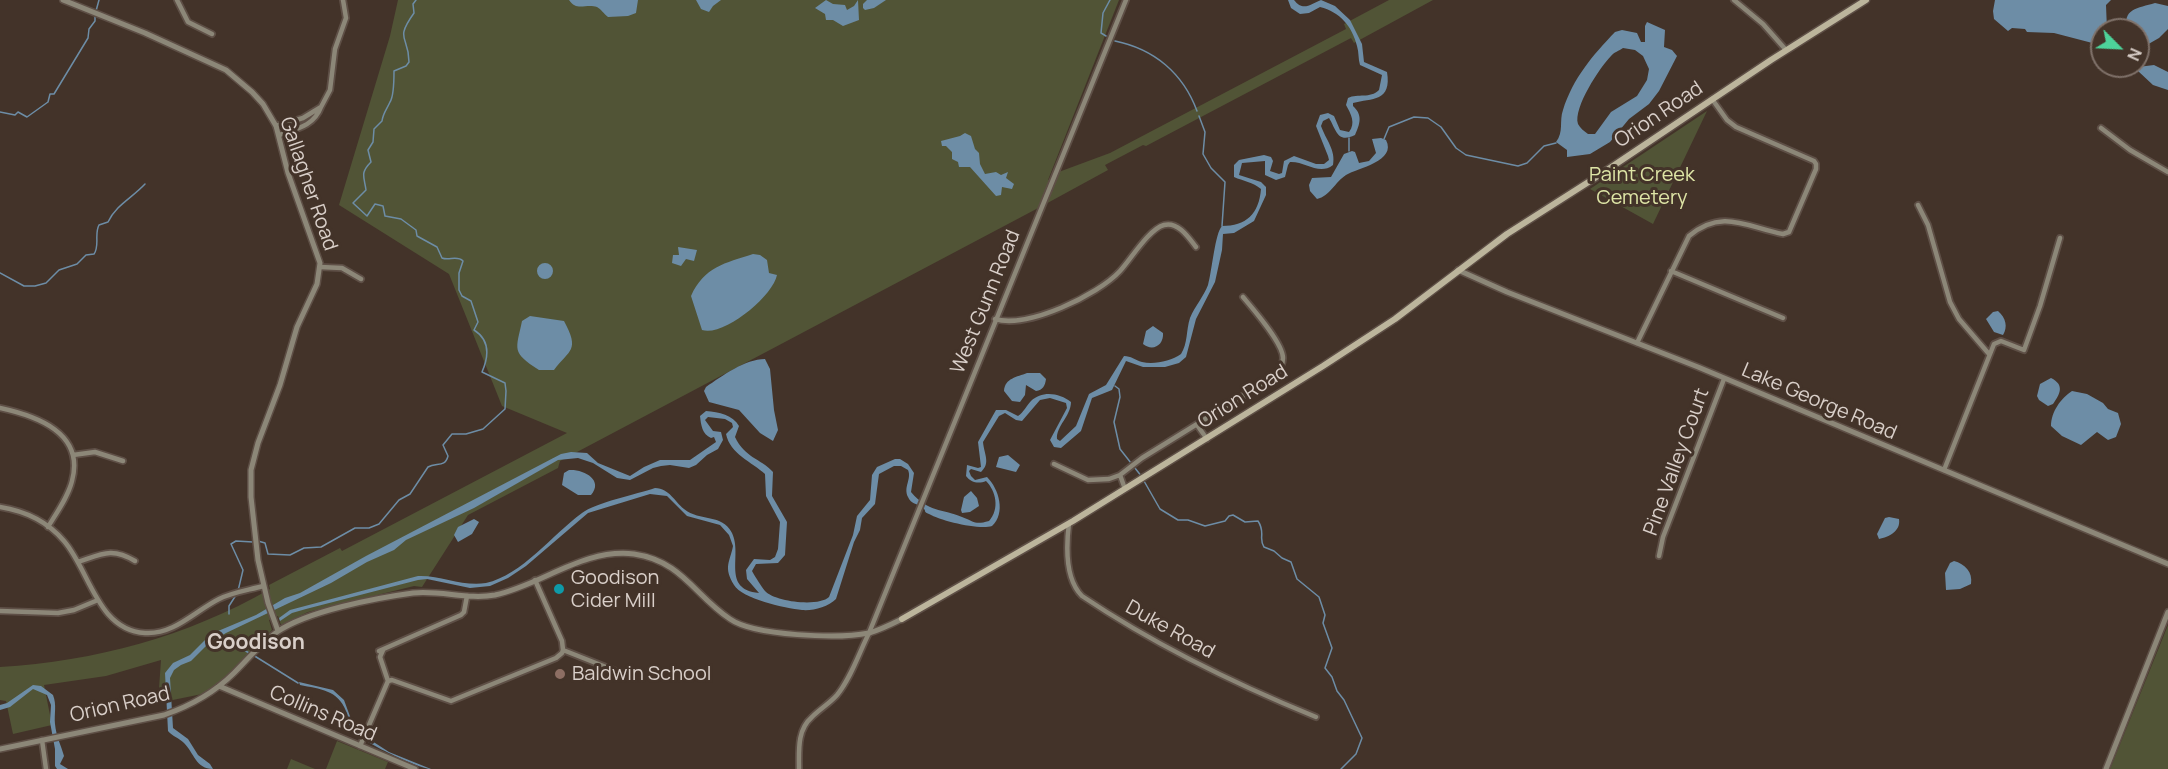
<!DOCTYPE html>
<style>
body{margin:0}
#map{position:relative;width:2168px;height:769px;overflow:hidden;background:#433329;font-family:Manrope,sans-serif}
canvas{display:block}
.north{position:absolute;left:2090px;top:18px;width:60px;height:60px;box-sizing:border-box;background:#433329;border:2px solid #7f7169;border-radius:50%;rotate:114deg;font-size:16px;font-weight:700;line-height:24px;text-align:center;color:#d9cfc9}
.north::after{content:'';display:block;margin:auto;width:21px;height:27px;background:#4dd39a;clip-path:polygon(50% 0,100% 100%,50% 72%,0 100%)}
</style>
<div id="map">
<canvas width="2168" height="769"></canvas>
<div class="north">N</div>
</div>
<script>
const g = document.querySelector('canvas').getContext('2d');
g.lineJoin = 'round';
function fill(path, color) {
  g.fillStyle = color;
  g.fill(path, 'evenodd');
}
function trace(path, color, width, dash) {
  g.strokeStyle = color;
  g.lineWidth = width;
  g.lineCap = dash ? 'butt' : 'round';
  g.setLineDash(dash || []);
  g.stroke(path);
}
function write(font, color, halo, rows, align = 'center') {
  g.font = font + ' Manrope,sans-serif';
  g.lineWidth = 6;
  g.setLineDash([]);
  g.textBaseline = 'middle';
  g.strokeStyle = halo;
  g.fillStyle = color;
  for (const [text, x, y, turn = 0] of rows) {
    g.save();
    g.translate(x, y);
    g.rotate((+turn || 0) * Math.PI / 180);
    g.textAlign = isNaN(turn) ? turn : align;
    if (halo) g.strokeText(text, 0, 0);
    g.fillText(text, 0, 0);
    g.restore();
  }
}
fill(new Path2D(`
 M398,0H1119L1048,180L1054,177L1056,173L1110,153L1346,29L1344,24L1389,0H1433L1354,43L1351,38L1146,146L1143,145L1105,165L1108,170L1042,206L560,461L558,468L468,515L422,587L414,586L308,612L281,625L278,616L269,620L272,630L230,673L207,693L158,703L161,660L106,676L44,685L52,725L13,734L6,701L0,700V667C96,661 186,637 270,589L269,585L340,548L342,551L567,433L502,406L449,274L339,205L390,36Z
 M1707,111L1653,224L1590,189Z
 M2168,625V769H2110Z
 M337,741L388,762L385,769H326Z
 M291,759L315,769H287Z`), '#515436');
fill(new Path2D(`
 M569,0H638L636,13L628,16L608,17C604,14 601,9 597,7C586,3 577,12 569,0Z
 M696,0H721L713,6L709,12L701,9Z
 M826,0L833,4L845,5L847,10L854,6L858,0L859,20L843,26L833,20H826L825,14L815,8Z
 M867,0H886L874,8L865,10L863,8V4Z
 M1288,0H1294C1303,12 1311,4 1321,0L1335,6L1350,20L1362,44L1364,62L1387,72C1392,102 1372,98 1353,103V106C1363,115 1360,124 1355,135C1337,144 1336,129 1329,118L1323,121L1321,126C1326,140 1336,150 1333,165C1319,176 1305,161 1290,162L1288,165L1285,177L1276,180L1265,175V161L1242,163L1239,175L1261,182L1266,187V195L1254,221L1234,233L1223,234L1222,250L1215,282L1196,319L1186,357L1179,363L1165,367H1143L1126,361L1112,390L1092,398L1081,431L1061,448L1054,447L1050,440L1067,408L1066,403L1050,398L1040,400L1022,421L1016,420L1005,413L999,416L983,442C984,454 991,463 981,472L971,469L969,471L971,476L975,480L987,477C999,489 1006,513 992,526C979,530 941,521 929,514C922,511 928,512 922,507C916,503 911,504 908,497C903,487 912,479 908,470L901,466H894L879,474L875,504L862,518L860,530L854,542L836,599C828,607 813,611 802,610C785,608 742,599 734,585C723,567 730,562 733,546L729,535L720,525L687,516L667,496L650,494L588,513L526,566L508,578L490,586L470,588L427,579L418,580L306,609L292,613L280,621L279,618L290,610L305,606L418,576C441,575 463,587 486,583C522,575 552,535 582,513C595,503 637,494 655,488C670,489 674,501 684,509C700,522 722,513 732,533C743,556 721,589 759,593L747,579L746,570L754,559L770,560L775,557L778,549L780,522L766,496L765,474C752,462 730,454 726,434L733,427L732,423L725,419L708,417L705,420L713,431L721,432L723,440L718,449L707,455L696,465L689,468L670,465L661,466L653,468L630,480L617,478L593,463L578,458L558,460L474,508L406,540L394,550L367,562L331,583L226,633L209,643L191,661L181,665L174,670L170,678L173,728L188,739L198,755L210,764L213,769C196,769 194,753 184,743C179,738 172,736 168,731L165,673L173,663L190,655L211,634L256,615L285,598L300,593L366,556L561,454L571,452L587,453L598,463L630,476L644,467L660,460H690L716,442L714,437L711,438C702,434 701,425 700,416L706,411C719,412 733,415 739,426L735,437C745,458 760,458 773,472L772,496L787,522L785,555L778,563L756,564L752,571C756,578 761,586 765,591C775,602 819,607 829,597L853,535L857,516L870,500L872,475L877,467L895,459H900L908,464L914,473L911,492C929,513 941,508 962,517C975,522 975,525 989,521C1000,509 996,491 986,481C979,484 971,483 966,476L967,465L978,468L981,467L978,442L996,410H1006L1018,416C1024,412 1026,406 1031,401C1042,390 1060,393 1071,402C1071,416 1056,426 1057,439L1060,441L1076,426L1089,394L1106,385L1124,356C1131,356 1135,360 1142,362C1154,365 1171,361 1181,354C1188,343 1186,330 1190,318C1195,306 1204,296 1208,285C1212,271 1215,233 1222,226C1246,226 1259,214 1261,189C1253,182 1243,181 1234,177V165L1239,160L1264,155L1271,157L1273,161L1270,171L1279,174L1282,173L1284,161L1294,156L1316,164H1324L1329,160L1328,156L1316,126L1320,115L1328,113L1334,116L1340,130L1349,132C1356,123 1351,114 1346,105L1348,98C1358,93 1370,99 1379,90L1382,75L1360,65C1358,59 1359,52 1357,46C1352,26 1340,12 1320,7L1309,13L1300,14L1291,8Z
 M1995,0H2111L2106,5L2107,30H2102V42L2100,45L2054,33L2027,32L2025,29L2012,28L2008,31L1994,19L1993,11Z
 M2155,3L2168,6V29L2159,38L2145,46L2138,43V30H2128C2121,9 2138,8 2155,3Z
 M1647,22L1665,30L1664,47L1672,50L1677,56L1659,91L1649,104L1629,119L1610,142L1590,154L1567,157V150L1556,142C1564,132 1559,121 1563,110C1573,78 1593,55 1615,32L1622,30L1637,33L1641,42H1645V26ZM1623,48L1635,50L1643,56L1649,69L1647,80L1637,96L1611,112L1595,134H1588C1584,131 1580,128 1578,124C1573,108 1600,67 1611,56C1614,52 1619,51 1623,48Z
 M2154,65L2168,72V90L2153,85L2138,71V67Z
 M965,133L971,136L975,149L979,153L980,164L985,174L996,172L1001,175L1008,172L1006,178L1014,184L1012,189L1002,187L1001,195L996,196L970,167H959L958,162L952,159V152L946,146H942L941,141L960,136Z
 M1381,138L1386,140C1397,161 1358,168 1346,175C1335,182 1330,196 1317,199L1310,191L1309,185L1312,178L1331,177L1344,154L1352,151L1355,152L1359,163L1369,161L1376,153L1372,139Z
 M678,247L697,250L694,261L686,259L681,266L672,263L673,255H679Z
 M753,254L760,255L767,260L769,273L777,275C773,296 724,337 702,330L691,296C704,267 725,263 753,254Z
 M537 271a8 8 0 1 1 16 0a8 8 0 1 1-16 0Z
 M1998,311C2006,318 2008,327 2003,335L1994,332L1986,319L1993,312Z
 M530,316L564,321C580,351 570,349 554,370H539C511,352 516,350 522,321Z
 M1153,326L1163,333C1164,345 1153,352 1143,344L1146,331Z
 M765,359L770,369L774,410L778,430L773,441L760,433L739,410L709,402L704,391L706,387C722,376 745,359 765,359Z
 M1027,373H1040L1046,379C1045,386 1043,390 1036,391L1026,385L1025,395L1020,402L1012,401L1004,391C1005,378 1017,377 1027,373Z
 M2051,378C2065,385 2060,394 2053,404L2048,406L2039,400L2037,396L2040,384Z
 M2072,391L2087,394L2103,403L2108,409L2118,413L2121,424L2116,437L2108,440L2097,432L2081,445L2062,436L2051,426C2051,412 2061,398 2072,391Z
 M1008,455L1020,465L1016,472L996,467L999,457Z
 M569,470C584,469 604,480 591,495H578L562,485L564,473Z
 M971,491L977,498L979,506L970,512L962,513L961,510L964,497Z
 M1889,517L1899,519C1901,531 1889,537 1879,539L1877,534L1885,518Z
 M474,519L479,522L472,534L458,542L454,535L458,527Z
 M1954,561C1965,564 1973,572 1971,584L1960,589L1946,590L1945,573L1950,563Z
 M299,682L333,690L344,700L355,730L389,752L431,769C419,769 356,739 351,729C348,724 349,716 346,711C338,690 320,689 300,685Z
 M33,685L41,686L53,695C57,705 54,714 55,724C56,736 61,745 64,756L60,764L68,769H57L55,766V749L50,722L51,705L47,695L33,689L10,707L0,710V705L7,703Z`), '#6d8da6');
trace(new Path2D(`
 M96,11L99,0
 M1106,36L1101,33L1103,13L1110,0
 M1115,41C1154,49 1183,73 1197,111
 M0,112L15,115L18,112L27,117L48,102L50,94H54L88,38L89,29L95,21V16
 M1199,116L1205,132L1203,154L1211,168L1225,182L1222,226
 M1349,138V151
 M1384,139L1389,127L1414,117L1428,118L1441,127L1456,148L1466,155L1518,166L1527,163L1544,146L1556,143
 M0,273L24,286H35L46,283L59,270L77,264L86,255L94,254C100,246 94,234 99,225L108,222C116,205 132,198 145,184
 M1115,386L1119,389L1120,397L1114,422L1120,449L1142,477
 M1144,481L1160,509L1178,520H1188L1205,526L1225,521L1229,516L1233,515L1245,522L1258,521C1266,533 1258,538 1264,547L1274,551L1282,558L1291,562L1297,579L1319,597L1325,615L1323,623L1332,648L1325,668L1332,677L1337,691L1344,700L1362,738L1356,754L1341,769
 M258,541L265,543L268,554L290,555L304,548L321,547L355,528H369L379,524L399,500L410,494L428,467C436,462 445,468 448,456L443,445L452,434H466L483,429L505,409L506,391L505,383L482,372C489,356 490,340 474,330L478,322L471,301L462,296L459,290V273L463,261C457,255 449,261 442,258L437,247L417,236L416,230L401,219L385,216L383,206L375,204L367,216L353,203L366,190C364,176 360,173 371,162L368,150L373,142L374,129L382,121C383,113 387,109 390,102C394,96 394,79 394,71L406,66L409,62C409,35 394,41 414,13L413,4L416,0
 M238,591L243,570L231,544L236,541L253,542
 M229,614V606L236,595
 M222,636L249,653
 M253,655L298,683`), '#6d8da6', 1.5);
const minor = new Path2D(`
 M177,0L188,22L212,34
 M1734,0L1763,24L1786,50
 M321,107L330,90L335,49L346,18L343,0
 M276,126L303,118L321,107C314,126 296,129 279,135
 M2101,128L2130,150L2168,172
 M1918,205L1928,225L1950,302L1959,319L1989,354
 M320,267L342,268L361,279
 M1671,271L1783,318
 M995,319C1027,329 1098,295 1120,271C1131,259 1149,229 1164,225C1178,221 1189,238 1196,247
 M1637,343L1689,236C1722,208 1747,227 1783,234L1789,232L1816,169V164L1814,161L1736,127L1727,120L1712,99
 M0,408C37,416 85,433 72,481C68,497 57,512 48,527
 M1197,425L1207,439
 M73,455L95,452L123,461
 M1054,464L1088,480L1109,479L1120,475L1142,458L1275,376C1279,371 1283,365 1283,358C1283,343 1253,309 1243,297
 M1944,470L1994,344L2001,341L2024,350L2040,306L2060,238
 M1120,475L1125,489
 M0,507C25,511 47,521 64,541C90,571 97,630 145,633C174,635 195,611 219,599C233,592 249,590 263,586
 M1069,523C1066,547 1065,579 1082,596C1155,645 1235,684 1316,717
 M1659,556L1663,537L1724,379
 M78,562C102,554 112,547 135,561
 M535,580L562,641L563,650
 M0,611L58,613L74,610L98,600
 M383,650L380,657L388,681
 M563,650L616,671
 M379,651L461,615L464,612L467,596
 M388,681L392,680L451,701L556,658L562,653L563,650
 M42,740L46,769
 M360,746L388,681
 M799,769C799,750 797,730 812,717C820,709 830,703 837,695C851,678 859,653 869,633L1126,0`);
const tertiary = new Path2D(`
 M63,0L145,33L226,70L252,92L263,104L276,126L288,173L320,263L317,284L297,327L280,385L258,443L251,470V497L258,560L268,603L278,631
 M1458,270L1507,292L1698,367L2168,564
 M219,686L415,769
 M0,749L164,715C190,706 214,693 234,673C248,659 261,643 277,632C307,611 376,598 413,593C441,590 468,600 495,595C542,585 583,548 634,554C682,561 694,595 730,619C754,636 839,639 869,633C880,630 892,624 902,619
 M2106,769L2168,612`);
const secondary = new Path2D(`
 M902,619L1073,521L1323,366L1395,319L1507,234L1601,174L1771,60L1866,0`);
trace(minor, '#5e4f46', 8);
trace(tertiary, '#5e4f46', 8);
trace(secondary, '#5e4f46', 9);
trace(minor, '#8c8778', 4.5);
trace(tertiary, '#8c8778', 5);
trace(secondary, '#bcb59c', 6);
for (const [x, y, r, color] of [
 [559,589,6,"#0f9aa8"],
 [560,674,6,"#8d6e63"]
]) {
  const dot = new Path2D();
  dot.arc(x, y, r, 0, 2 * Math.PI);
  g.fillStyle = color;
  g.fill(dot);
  trace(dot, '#433329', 2);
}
write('20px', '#d9cfc9', '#433329', [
 ["Orion Road",1659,115,-34],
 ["Gallagher Road",308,184,71],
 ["West Gunn Road",986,302,-68],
 ["Orion Road",1243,397,-32],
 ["Lake George Road",1819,402,23],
 ["Pine Valley Court",1677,462,-70],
 ["Duke Road",1170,630,29],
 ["Orion Road",120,705,-13],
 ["Collins Road",323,714,23]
]);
write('20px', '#dee5a6', '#433329', [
 ["Paint Creek",1642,175],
 ["Cemetery",1642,198]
]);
write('20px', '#d9cfc9', '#433329', [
 ["Goodison",571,578],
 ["Cider Mill",571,601],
 ["Baldwin School",572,674]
], 'left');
write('bold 21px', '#d9cfc9', '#433329', [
 ["Goodison",256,643]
]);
</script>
